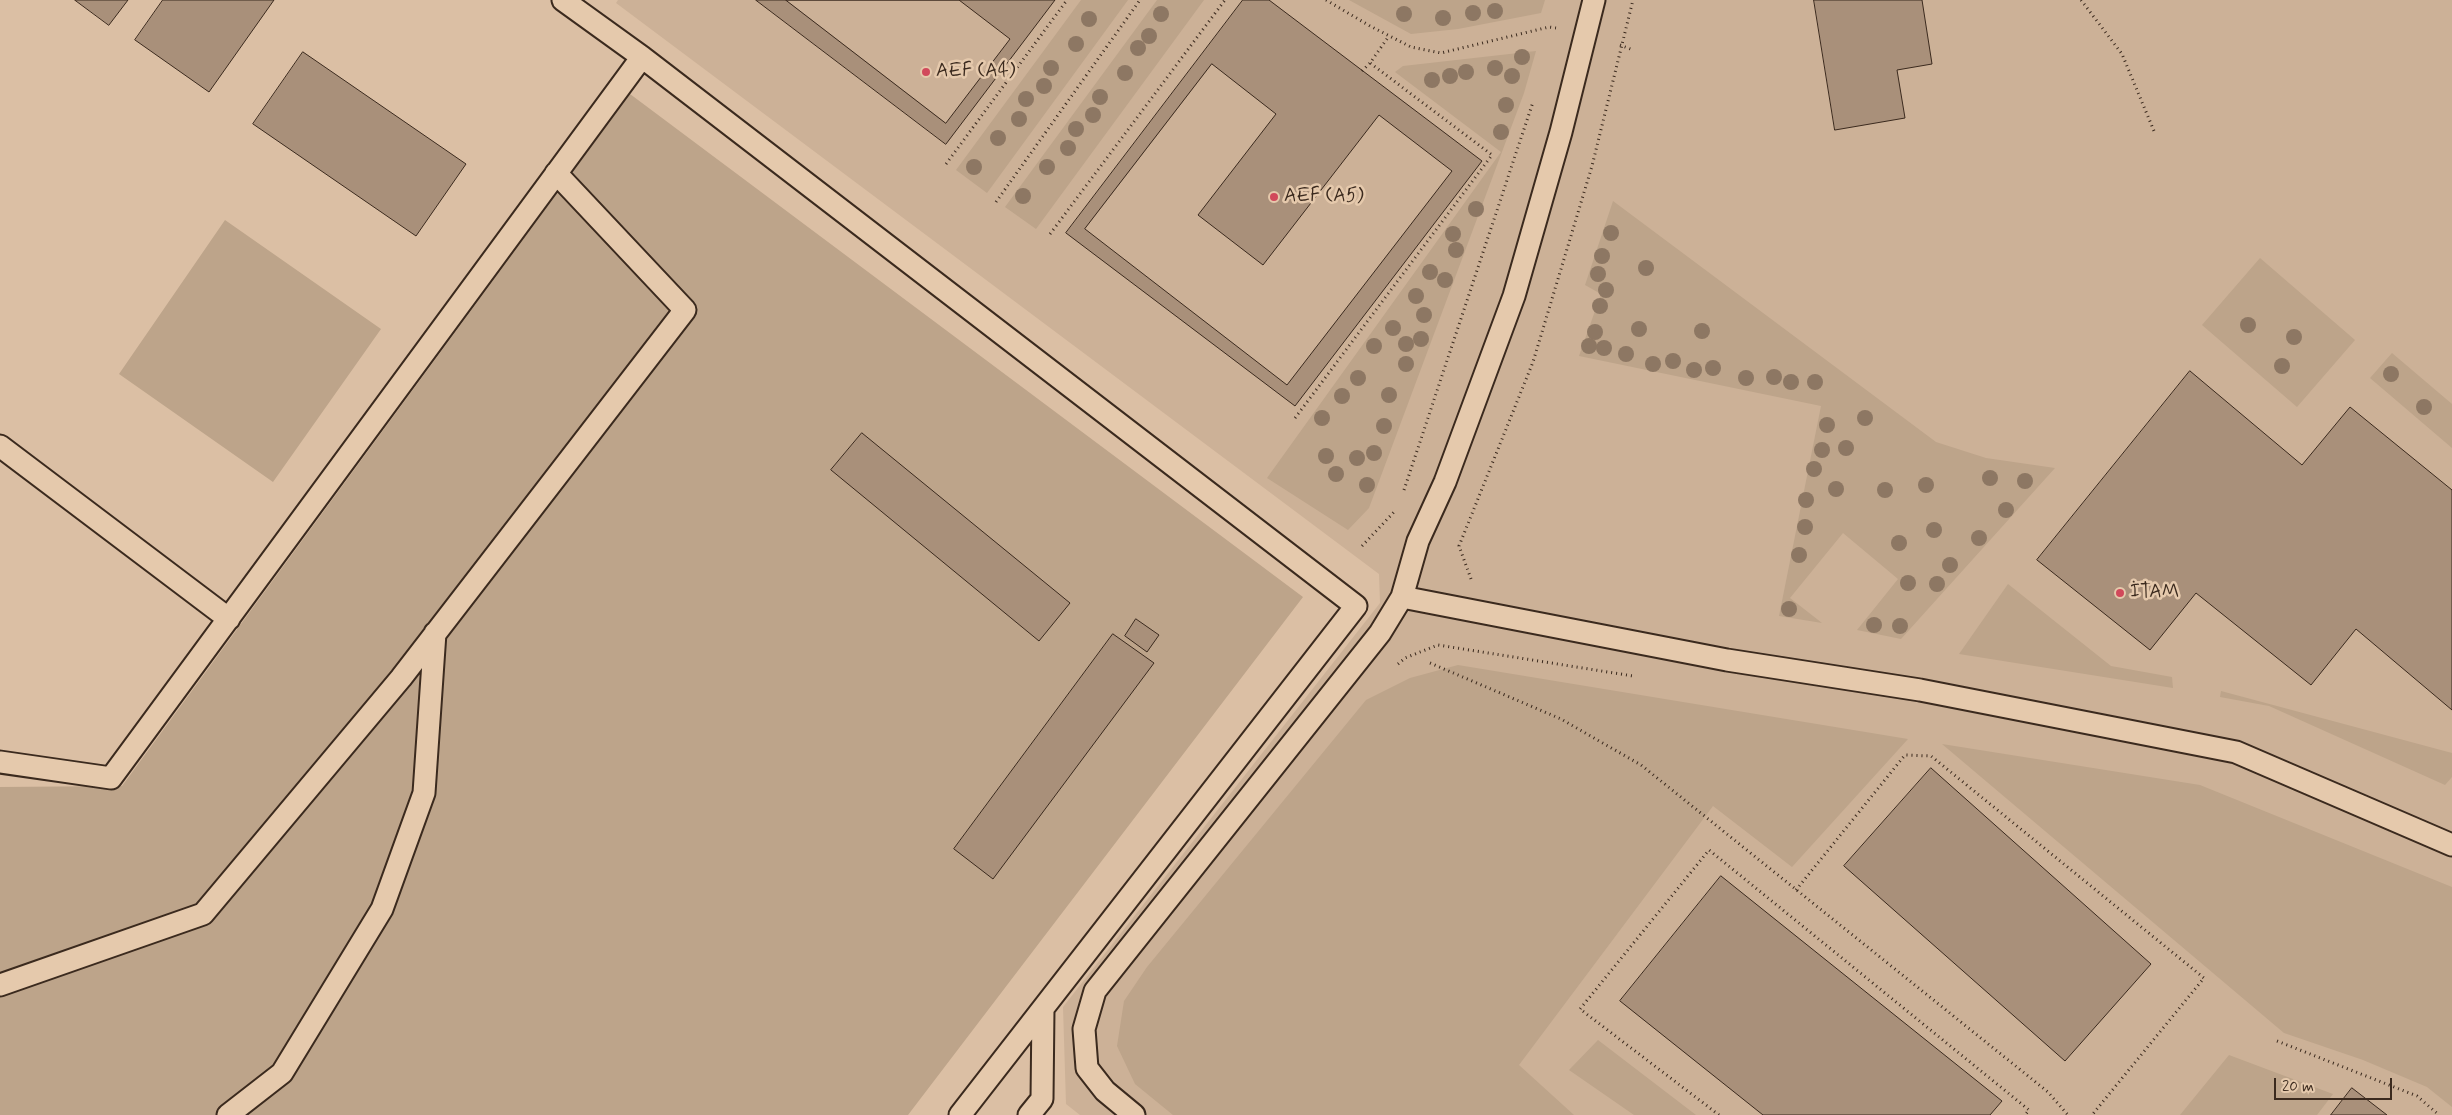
<!DOCTYPE html>
<meta charset="utf-8">
<style>
body{margin:0}
#map{position:relative;width:2452px;height:1115px;overflow:hidden;background:#dbbfa4;font-family:Mynerve,sans-serif}
canvas{display:block}
.scale{position:absolute;left:2274px;top:1078px;width:118px;height:22px;box-sizing:border-box;border:2px solid #3b2a1e;border-top:0;padding-left:6px;font-size:15px;line-height:18px;white-space:nowrap;color:#3b2a1e;-webkit-text-stroke:4px #e5c9ac;paint-order:stroke}
</style>
<div id="map">
<canvas width="2452" height="1115"></canvas>
<div class="scale">20 m</div>
</div>
<script>
const g = document.querySelector('canvas').getContext('2d');
g.lineJoin = 'round';
function fill(path, color) {
  g.fillStyle = color;
  g.fill(path, 'evenodd');
}
function trace(path, color, width, dash) {
  g.strokeStyle = color;
  g.lineWidth = width;
  g.lineCap = dash ? 'butt' : 'round';
  g.setLineDash(dash || []);
  g.stroke(path);
}
function write(font, color, halo, rows, align = 'center') {
  g.font = font + ' Mynerve,sans-serif';
  g.lineWidth = 5;
  g.setLineDash([]);
  g.textBaseline = 'middle';
  g.strokeStyle = halo;
  g.fillStyle = color;
  for (const [text, x, y, turn = 0] of rows) {
    g.save();
    g.translate(x, y);
    g.rotate((+turn || 0) * Math.PI / 180);
    g.textAlign = isNaN(turn) ? turn : align;
    if (halo) g.strokeText(text, 0, 0);
    g.fillText(text, 0, 0);
    g.restore();
  }
}
fill(new Path2D(`
 M618,0H2452V1115H1080L1066,1104L1063,1007L1380,603L1379,574L616,3Z`), '#ccb197');
fill(new Path2D(`
 M1081,0H1128L987,193L956,170Z
 M1157,0H1204L1036,229L1005,207Z
 M1349,0H1545L1541,13L1458,29L1411,34Z
 M1536,51L1524,93L1369,508L1348,530L1267,478L1501,152L1395,72L1403,66Z
 M630,94L1303,597L908,1115H0V787L122,786Z
 M1613,201L1936,442L1986,458L2055,468L1901,639L1857,630L1898,579L1843,533L1790,598L1822,623L1779,616L1821,406L1579,356L1601,294L1585,285Z
 M225,220L381,329L273,482L119,374Z
 M2260,258L2355,340L2297,407L2202,325Z
 M2392,353L2452,404V448L2370,378Z
 M2008,584L2111,666L2172,677L2173,688L1959,654Z
 M1458,665L1908,739L1792,867L1713,806L1519,1065L1574,1115H1173L1135,1084L1117,1046L1124,1001L1147,967L1366,700L1410,678Z
 M2221,691L2452,753V777L2445,785L2269,706L2220,697Z
 M1942,744L2200,785L2452,887V1107L2427,1087L2363,1060L2284,1033Z
 M1598,1040L1696,1115H1634L1569,1070Z
 M2229,1055L2333,1094L2317,1115H2180Z`), '#bda48a');
const building = new Path2D(`
 M75,0H128L109,25Z
 M163,0H274L209,92L135,40Z
 M756,0H1055L946,144Z
 M786,0H959L1010,39L946,123Z
 M1243,0H1269L1482,161L1295,406L1066,233Z
 M1814,0H1922L1932,64L1897,70L1905,118L1835,130Z
 M303,52L466,164L416,236L253,124Z
 M1212,64L1276,114L1198,215L1263,265L1379,115L1452,171L1287,385L1085,229Z
 M2190,371L2302,465L2350,407L2452,490V710L2356,629L2311,685L2196,593L2150,650L2037,560Z
 M862,433L1070,603L1039,641L831,470Z
 M1136,619L1159,635L1147,652L1125,636Z
 M1113,634L1154,663L993,879L954,849Z
 M1931,768L2151,964L2065,1061L1844,866Z
 M1721,876L2002,1101L1990,1115H1763L1620,1001Z
 M2352,1088L2387,1115H2331Z`);
fill(building, '#a9907a');
trace(building, '#3b2a1e', 1);
const lane = new Path2D(`
 M563,0L642,57L1356,606L960,1115
 M1594,0L1561,132L1514,296L1445,482L1418,541L1402,597L1727,660L1920,690L2236,752L2452,845
 M0,446L229,619
 M0,762L111,778L642,57
 M0,985L203,914L401,678L685,310L556,173
 M228,1115L282,1073L382,909L424,793L435,633
 M1029,1115L1042,1099L1043,1009
 M1134,1115L1105,1091L1087,1068L1084,1029L1095,991L1380,633L1402,597`);
trace(lane, '#3b2a1e', 25);
trace(new Path2D(`
 M1326,0L1370,26L1411,47L1441,53L1549,27L1556,28
 M2081,0L2122,54L2154,131
 M1620,45L1633,50
 M1362,71L1370,63
 M946,164L1067,0
 M996,202L1140,0
 M1050,234L1225,0
 M1295,418L1492,155L1370,63L1389,36
 M1404,490L1533,102
 M1362,546L1394,512
 M1471,579L1459,546L1533,362L1592,166L1633,0
 M1430,663L1561,719L1641,765L2048,1092L2068,1115
 M1398,664L1405,658L1438,645L1633,676
 M1796,890L1905,755L1931,756L2204,978L2092,1115
 M2277,1041L2417,1096L2439,1115
 M1719,1115L1580,1009L1709,850L2029,1110L2025,1115`), '#3b2a1e', 3, [1, 4]);
trace(lane, '#e5c9ac', 21);
g.fillStyle = '#8d7763';
for (const [x, y] of [
 [1495,11],
 [1473,13],
 [1161,14],
 [1404,14],
 [1443,18],
 [1089,19],
 [1149,36],
 [1076,44],
 [1138,48],
 [1522,57],
 [1051,68],
 [1495,68],
 [1466,72],
 [1125,73],
 [1450,76],
 [1512,76],
 [1432,80],
 [1044,86],
 [1100,97],
 [1026,99],
 [1506,105],
 [1093,115],
 [1019,119],
 [1076,129],
 [1501,132],
 [998,138],
 [1068,148],
 [974,167],
 [1047,167],
 [1023,196],
 [1476,209],
 [1611,233],
 [1453,234],
 [1456,250],
 [1602,256],
 [1646,268],
 [1430,272],
 [1598,274],
 [1445,280],
 [1606,290],
 [1416,296],
 [1600,306],
 [1424,315],
 [2248,325],
 [1393,328],
 [1639,329],
 [1702,331],
 [1595,332],
 [2294,337],
 [1421,339],
 [1406,344],
 [1374,346],
 [1589,346],
 [1604,348],
 [1626,354],
 [1673,361],
 [1406,364],
 [1653,364],
 [2282,366],
 [1713,368],
 [1694,370],
 [2391,374],
 [1774,377],
 [1358,378],
 [1746,378],
 [1791,382],
 [1815,382],
 [1389,395],
 [1342,396],
 [2424,407],
 [1322,418],
 [1865,418],
 [1827,425],
 [1384,426],
 [1846,448],
 [1822,450],
 [1374,453],
 [1326,456],
 [1357,458],
 [1814,469],
 [1336,474],
 [1990,478],
 [2025,481],
 [1367,485],
 [1926,485],
 [1836,489],
 [1885,490],
 [1806,500],
 [2006,510],
 [1805,527],
 [1934,530],
 [1979,538],
 [1899,543],
 [1799,555],
 [1950,565],
 [1908,583],
 [1937,584],
 [1789,609],
 [1874,625],
 [1900,626]
]) {
  g.beginPath();
  g.arc(x, y, 8, 0, 2 * Math.PI);
  g.fill();
}
for (const [x, y, r, color] of [
 [926,72,5,"#d1495b"],
 [1274,197,5,"#d1495b"],
 [2120,593,5,"#d1495b"]
]) {
  const dot = new Path2D();
  dot.arc(x, y, r, 0, 2 * Math.PI);
  g.fillStyle = color;
  g.fill(dot);
  trace(dot, '#e5c9ac', 2);
}
write('19px', '#3b2a1e', '#e5c9ac', [
 ["AEF (A4)",936,72],
 ["AEF (A5)",1284,197],
 ["İTAM",2130,593]
], 'left');
</script>
